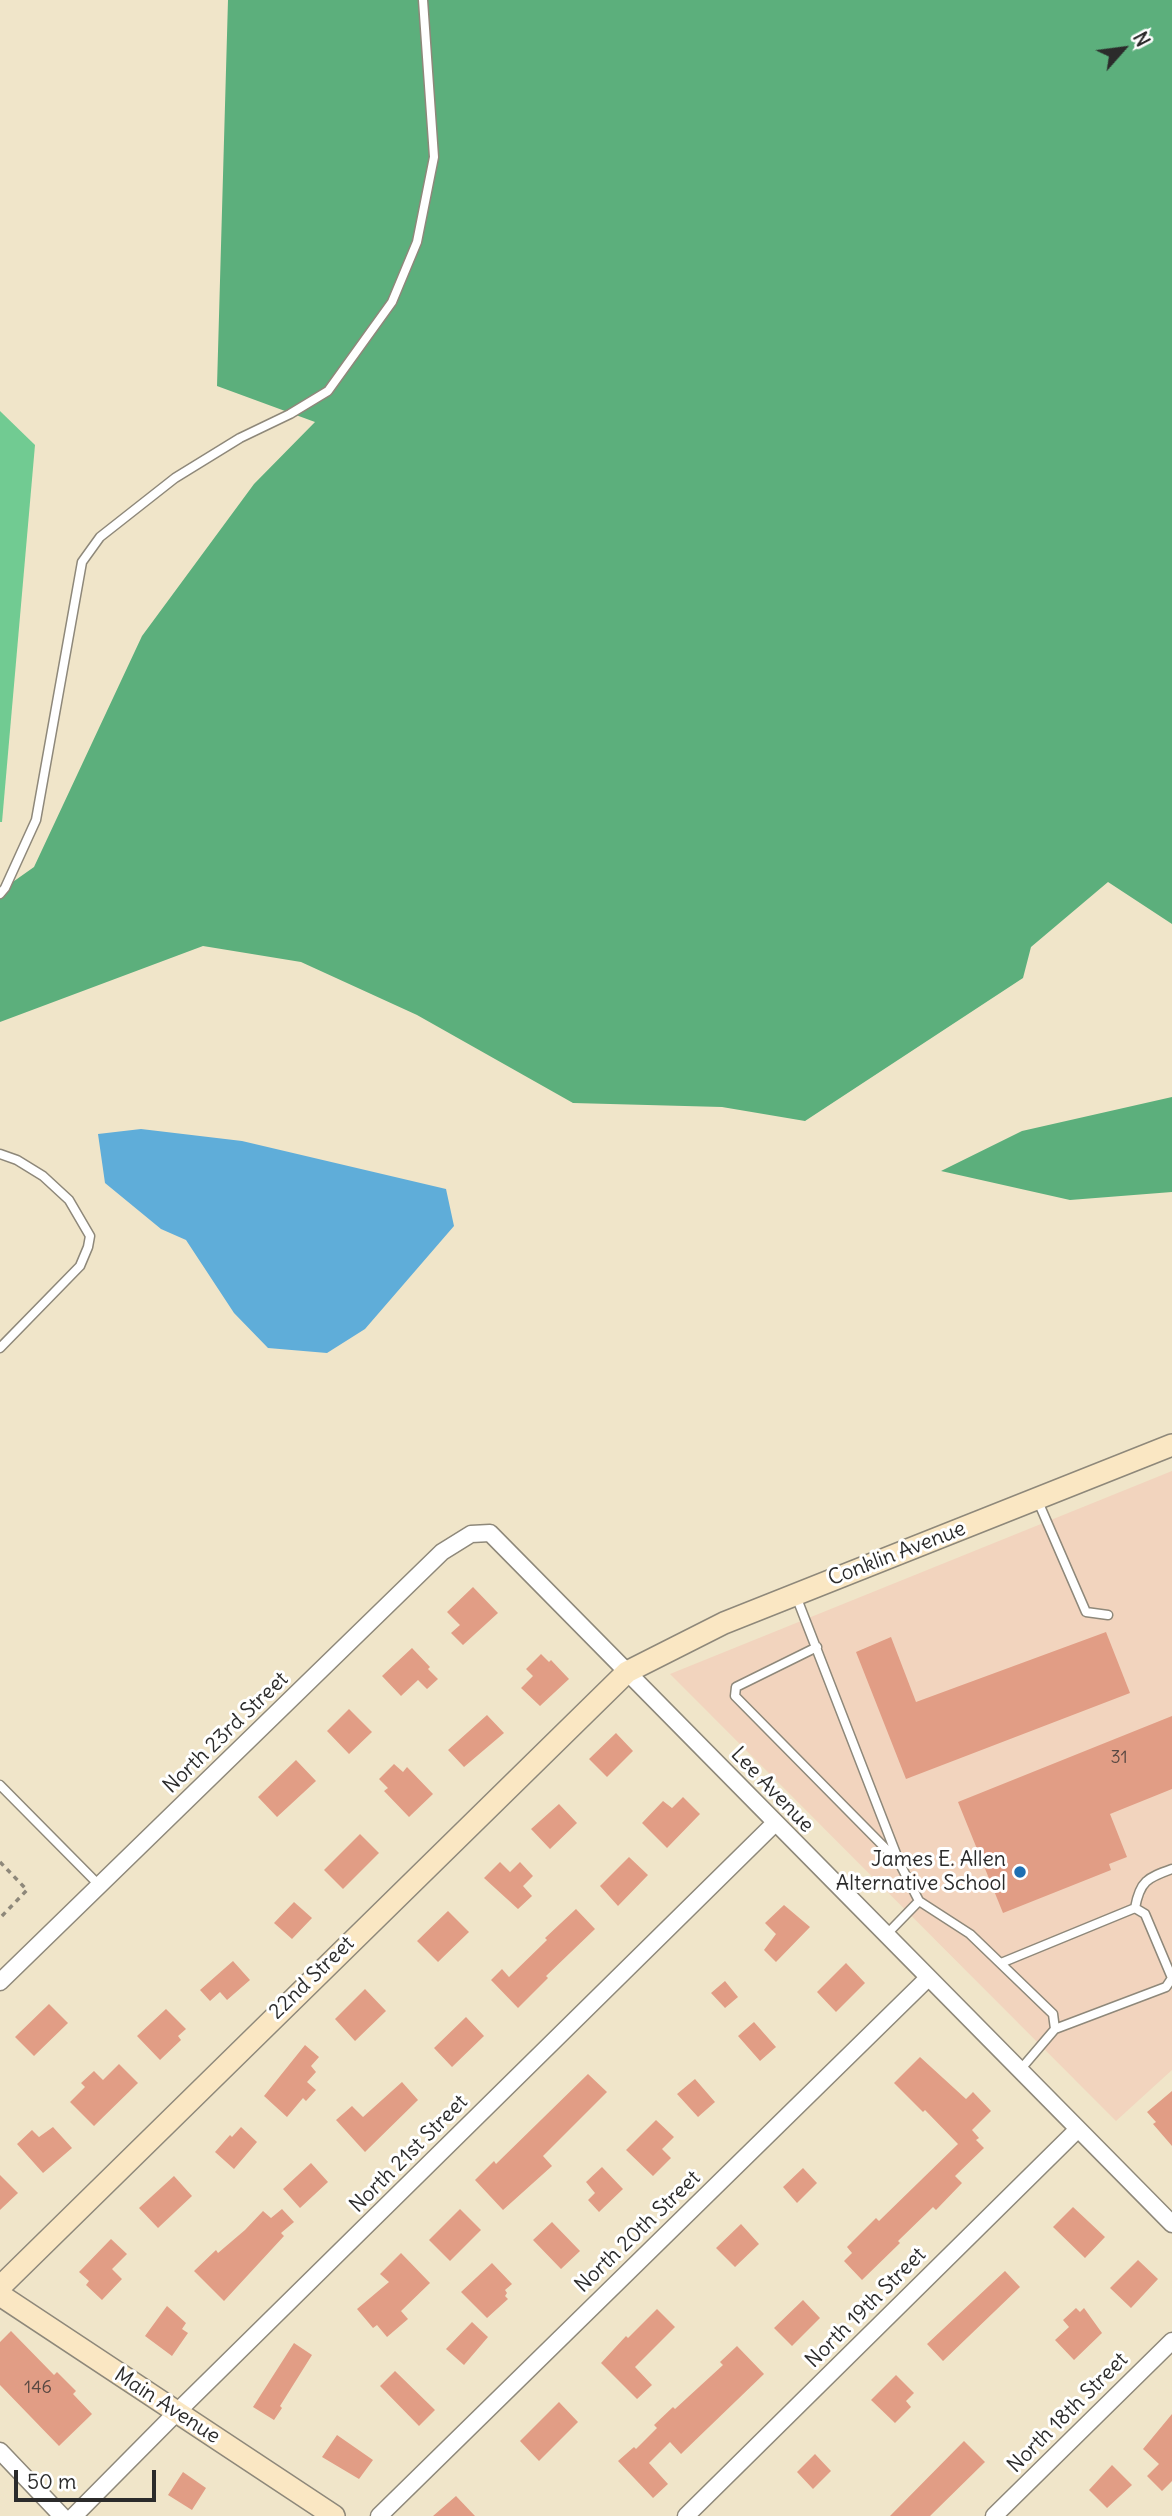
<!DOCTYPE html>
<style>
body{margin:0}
#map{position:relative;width:1172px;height:2516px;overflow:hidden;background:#f0e5c9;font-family:Delius,sans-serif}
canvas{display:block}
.north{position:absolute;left:1088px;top:14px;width:70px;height:70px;-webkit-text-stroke:5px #fff;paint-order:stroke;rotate:62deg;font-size:19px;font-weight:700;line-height:28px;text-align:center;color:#2b2b2b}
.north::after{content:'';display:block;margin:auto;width:24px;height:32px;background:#2b2b2b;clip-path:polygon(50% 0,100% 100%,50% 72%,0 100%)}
.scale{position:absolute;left:14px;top:2470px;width:142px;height:32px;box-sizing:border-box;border:4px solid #2b2b2b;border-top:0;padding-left:9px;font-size:21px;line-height:24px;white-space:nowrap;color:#2b2b2b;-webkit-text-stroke:5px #fff;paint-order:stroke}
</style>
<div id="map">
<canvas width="1172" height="2516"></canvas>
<div class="north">N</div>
<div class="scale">50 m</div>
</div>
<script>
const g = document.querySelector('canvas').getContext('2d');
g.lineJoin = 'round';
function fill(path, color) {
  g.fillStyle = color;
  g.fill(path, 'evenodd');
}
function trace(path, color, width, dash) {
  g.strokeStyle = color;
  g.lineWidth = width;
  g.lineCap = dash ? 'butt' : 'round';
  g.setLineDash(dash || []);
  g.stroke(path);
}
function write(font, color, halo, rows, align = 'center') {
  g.font = font + ' Delius,sans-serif';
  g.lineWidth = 6;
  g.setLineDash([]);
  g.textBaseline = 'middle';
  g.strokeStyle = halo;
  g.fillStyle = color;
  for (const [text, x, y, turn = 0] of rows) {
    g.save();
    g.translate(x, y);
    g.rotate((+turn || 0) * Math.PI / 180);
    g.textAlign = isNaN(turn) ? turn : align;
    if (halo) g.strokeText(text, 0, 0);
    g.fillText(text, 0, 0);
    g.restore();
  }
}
fill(new Path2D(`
 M1172,1471V2070L1116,2121L670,1674Z`), '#f2d4be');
fill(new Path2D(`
 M0,411L35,445L2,822H0Z`), '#71cb92');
fill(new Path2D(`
 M228,0H1172V924L1108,882L1031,947L1023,978L805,1121L722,1107L573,1103L417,1015L301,962L203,946L0,1022V891L34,867L142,636L254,484L315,422L217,386Z
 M1172,1097V1192L1070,1200L941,1171L1022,1131Z`), '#5caf7c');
fill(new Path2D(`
 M141,1129L242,1141L446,1189L454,1226L365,1329L327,1353L268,1348L234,1313L186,1240L161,1229L105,1183L98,1134Z`), '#5fadd9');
fill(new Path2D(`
 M473,1587L498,1613L463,1645L451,1633L460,1625L447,1612Z
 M1106,1632L1130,1693L906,1779L856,1652L891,1637L916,1702Z
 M412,1648L430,1667L428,1669L438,1679L427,1689L418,1680L401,1696L382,1676Z
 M541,1654L549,1662L551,1660L569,1679L540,1706L521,1688L533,1676L526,1669Z
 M349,1709L372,1732L349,1754L327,1731Z
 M487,1715L504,1733L464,1767L448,1750Z
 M1172,1716V1789L1110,1814L1127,1857L1109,1864L1111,1870L1003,1913L958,1802Z
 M616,1733L633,1751L607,1777L589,1759Z
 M296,1760L316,1781L277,1817L258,1797Z
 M394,1764L403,1772L407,1767L433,1794L409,1817L384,1791L388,1788L379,1779Z
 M683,1797L700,1814L667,1848L642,1823L663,1801L672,1808Z
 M559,1804L577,1823L550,1849L531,1829Z
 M360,1834L379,1853L343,1889L324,1870Z
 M629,1857L648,1875L618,1906L600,1886Z
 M500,1862L510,1872L520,1862L533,1876L523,1886L532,1896L518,1909L484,1878Z
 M294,1902L312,1918L292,1939L274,1923Z
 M784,1905L810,1927L776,1962L764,1950L776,1934L765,1923Z
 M576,1909L595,1929L546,1976L548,1978L518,2008L491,1980L502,1969L509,1977L547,1940L545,1938Z
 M448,1911L469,1932L438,1962L417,1941Z
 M233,1961L250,1980L227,2000L220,1992L210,2001L200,1990Z
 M846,1963L865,1983L836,2012L817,1992Z
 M725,1981L738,1997L725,2008L711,1993Z
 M365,1989L386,2011L355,2041L335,2019Z
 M49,2004L68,2023L34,2056L15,2037Z
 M166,2009L186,2029L178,2036L181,2040L160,2060L137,2036Z
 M466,2017L484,2036L452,2067L434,2048Z
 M754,2022L776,2047L760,2061L738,2036Z
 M305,2045L319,2057L311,2066L316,2072L307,2082L316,2090L306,2101L303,2098L287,2117L264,2096Z
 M920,2057L966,2099L973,2092L991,2111L972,2130L979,2138L976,2140L984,2148L955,2176L962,2183L936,2210L933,2207L898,2241L900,2243L862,2280L844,2261L852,2253L847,2247L876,2218L879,2221L958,2144L925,2110L923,2112L894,2083Z
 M119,2064L138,2083L94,2126L70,2102L85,2087L81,2083L94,2071L103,2080Z
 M588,2074L607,2092L543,2156L552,2166L503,2210L475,2180L494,2161L496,2164Z
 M695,2079L715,2102L698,2117L677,2094Z
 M402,2082L418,2100L365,2152L336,2120L352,2106L363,2117Z
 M1172,2091V2146L1153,2124L1156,2122L1147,2112Z
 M656,2120L674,2137L662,2149L671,2158L653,2176L626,2150Z
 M53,2127L72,2148L43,2173L17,2144L32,2130L39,2137Z
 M241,2127L257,2142L234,2169L215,2152L230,2135L232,2137Z
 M311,2163L328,2182L300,2208L283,2189Z
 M602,2167L623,2189L599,2212L588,2200L595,2193L586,2182Z
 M803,2168L817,2183L797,2203L783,2187Z
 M0,2175L18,2193L0,2210Z
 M174,2176L192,2196L158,2228L139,2208Z
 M1073,2207L1105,2237L1085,2258L1053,2227Z
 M282,2209L294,2222L281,2233L284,2236L224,2301L194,2271L216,2250L218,2253L245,2230L263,2211L271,2218Z
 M460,2209L481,2230L450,2261L429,2240Z
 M552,2222L580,2251L561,2269L533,2240Z
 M741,2224L759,2244L735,2267L716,2248Z
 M111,2239L127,2254L112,2269L122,2279L102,2300L86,2285L89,2281L79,2272Z
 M401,2253L430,2283L401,2311L408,2319L387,2337L377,2325L373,2328L357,2309L389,2282L380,2274Z
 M1138,2260L1158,2279L1131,2308L1110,2288Z
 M492,2263L512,2284L505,2290L507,2293L505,2296L508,2299L487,2318L461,2292Z
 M1005,2271L1020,2287L943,2361L927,2344Z
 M803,2300L820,2318L792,2346L774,2328Z
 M167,2306L186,2323L182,2329L188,2333L172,2356L145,2336Z
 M1076,2308L1080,2312L1084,2308L1102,2333L1074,2360L1055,2340L1069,2327L1063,2320Z
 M657,2309L675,2327L635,2367L652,2385L637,2399L601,2363L626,2336L628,2338Z
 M472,2322L488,2337L464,2365L446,2349Z
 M11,2331L54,2375L57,2372L76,2391L73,2394L92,2414L59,2446L0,2385V2342Z
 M294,2343L312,2355L280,2406L282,2408L274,2420L253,2407Z
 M737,2346L764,2374L681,2454L670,2442L649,2463L668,2484L653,2498L618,2461L634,2447L636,2449L657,2428L654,2425L673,2407L675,2409L723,2365L720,2362Z
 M395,2371L435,2410L419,2426L380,2386Z
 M896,2375L914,2393L906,2401L911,2407L895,2423L871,2400Z
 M559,2402L578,2422L539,2461L520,2441Z
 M1172,2414V2481L1162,2491L1147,2476L1159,2464L1143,2449Z
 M337,2435L373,2460L359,2479L322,2457Z
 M964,2441L985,2462L930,2516H890Z
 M815,2454L831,2471L813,2489L797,2472Z
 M1112,2465L1132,2485L1107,2508L1089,2490Z
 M183,2472L206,2488L192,2510L168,2495Z
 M456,2496L475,2516H433Z`), '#e19d85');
const lane = new Path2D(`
 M0,894L5,888L36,820L82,562L100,537L175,478L240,438L290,414L328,391L392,302L417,242L434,157L423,0
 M0,1154L17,1160L43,1176L69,1200L90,1236L88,1247L80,1266L0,1348
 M1037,1499L1086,1612L1108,1615
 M796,1596L900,1864L919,1901L886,1935
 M817,1647L736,1687L735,1696L897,1860
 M0,1785L98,1884
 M919,1901L970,1934L1053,2014L1055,2029L1020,2070
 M1135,1908C1140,1881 1147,1878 1172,1869
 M1001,1963L1135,1908L1145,1914L1172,1978L1166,1987L1055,2029`);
const street = new Path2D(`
 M0,1982L442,1552L471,1534L490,1533L1172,2224
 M0,2451L62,2516
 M74,2516L177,2412L775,1823
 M379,2516L928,1978
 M686,2516L1077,2130
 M994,2516L1172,2341`);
const secondary = new Path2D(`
 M0,2287L627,1672L724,1623L1172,1445
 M0,2295L334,2516`);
trace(lane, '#8e887a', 11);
trace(street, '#8e887a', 19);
trace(secondary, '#8e887a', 24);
trace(new Path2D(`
 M0,1862L27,1890L0,1918`), '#8e887a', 3.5, [5, 5]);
trace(lane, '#fff', 8);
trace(street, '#fff', 16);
trace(secondary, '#fae7c3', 21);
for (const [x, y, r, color] of [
 [1020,1872,7,"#1f6fb2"]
]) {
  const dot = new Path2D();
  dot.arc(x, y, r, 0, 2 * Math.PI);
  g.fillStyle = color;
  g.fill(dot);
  trace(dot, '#fff', 2.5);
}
write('18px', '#584842', null, [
 ["31",1119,1758],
 ["146",38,2388]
]);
write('21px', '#2b2b2b', '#fff', [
 ["Conklin Avenue",897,1554,-21],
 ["North 23rd Street",226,1733,-44],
 ["Lee Avenue",772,1790,46],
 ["22nd Street",312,1978,-44],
 ["North 21st Street",409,2154,-45],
 ["North 20th Street",638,2232,-44],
 ["North 19th Street",866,2308,-45],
 ["Main Avenue",167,2406,33],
 ["North 18th Street",1068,2413,-45]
]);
write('21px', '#2b2b2b', '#fff', [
 ["James E. Allen",1006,1860],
 ["Alternative School",1006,1884]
], 'right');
</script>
